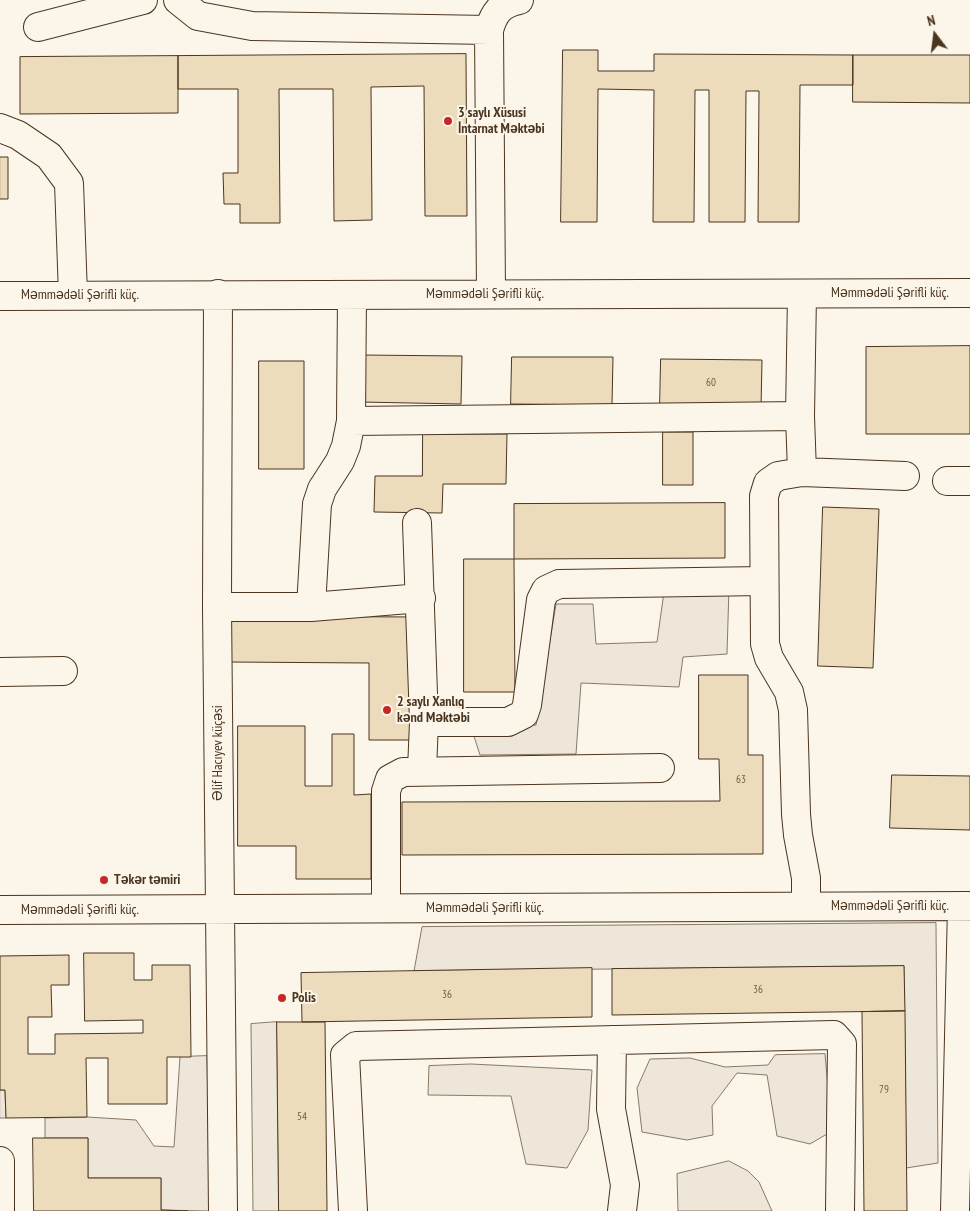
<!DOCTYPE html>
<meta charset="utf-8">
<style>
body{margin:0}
#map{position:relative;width:970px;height:1211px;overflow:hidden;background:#fbf6e9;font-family:"PT Sans Narrow",sans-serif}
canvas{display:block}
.north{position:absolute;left:910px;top:10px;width:50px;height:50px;-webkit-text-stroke:4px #fbf6e9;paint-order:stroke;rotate:345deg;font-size:14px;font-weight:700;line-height:20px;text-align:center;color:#4a3520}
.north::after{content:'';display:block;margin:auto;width:18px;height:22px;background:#4a3520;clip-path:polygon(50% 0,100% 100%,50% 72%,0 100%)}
</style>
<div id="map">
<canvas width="970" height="1211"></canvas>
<div class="north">N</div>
</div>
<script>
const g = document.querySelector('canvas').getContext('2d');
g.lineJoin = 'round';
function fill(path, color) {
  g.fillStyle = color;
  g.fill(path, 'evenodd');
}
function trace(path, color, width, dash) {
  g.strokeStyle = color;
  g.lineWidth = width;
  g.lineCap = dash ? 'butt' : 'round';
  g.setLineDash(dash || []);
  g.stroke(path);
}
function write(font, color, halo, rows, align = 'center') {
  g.font = font + ' "PT Sans Narrow",sans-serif';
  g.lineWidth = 4;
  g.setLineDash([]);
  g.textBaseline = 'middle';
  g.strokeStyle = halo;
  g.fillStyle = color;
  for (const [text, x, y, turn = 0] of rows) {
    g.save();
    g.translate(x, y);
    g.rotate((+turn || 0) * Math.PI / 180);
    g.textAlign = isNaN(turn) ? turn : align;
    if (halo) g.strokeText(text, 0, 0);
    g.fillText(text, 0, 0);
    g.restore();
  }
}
const green = new Path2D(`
 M729,588L727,654L683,657L679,687L581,683L576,754L480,755L472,730L536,725L556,604H593L596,644L657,642L664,592Z
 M936,923L938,1163L906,1168L904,966L414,971L422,927Z
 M277,1022L279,1211H253L251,1024Z
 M825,1054L832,1131L810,1144L777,1136L767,1075L737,1073L712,1106L713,1135L687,1140L642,1132L637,1088L650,1059L690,1058L725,1067L768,1065L775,1055Z
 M207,1056L210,1211L161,1210V1178H88V1138H45V1118L87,1117L136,1120L154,1146L174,1147L180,1057Z
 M471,1064L592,1070L588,1130L567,1168L526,1164L511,1096L428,1095L429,1066Z
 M0,1090H5L6,1118H0Z
 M729,1161L748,1171L759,1182L772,1211H678L677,1174Z`);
fill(green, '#ede6d9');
trace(green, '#887966', 1);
const building = new Path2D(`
 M563,50H598V71H654V54L853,55V85H800L799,222H758L759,91H746L745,222H709V90H695L694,222H653L654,90L598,89L597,222H561Z
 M466,54L467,216H425L424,86L371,87L372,220L334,221L333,89H279L280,223H240V204H224L223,173H238V89H178V56Z
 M853,55H970V103L853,102Z
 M178,56V113L20,114V57Z
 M0,157H8V199H0Z
 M970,346V434H866V347Z
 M360,355L462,356L461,404L360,402Z
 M512,357H613L612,405L511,404Z
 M661,359L762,360L761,408L660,406Z
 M259,361H304V469H259Z
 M663,432H693V485H663Z
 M423,434H507L506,484H443L442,513L374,512L375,476H422Z
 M725,503V558L514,559V504Z
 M823,507L879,509L873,668L818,666Z
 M464,559H514L515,692H464Z
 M227,616L415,617L414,740H369V663L227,662Z
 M699,675H748V755H763V854L402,855V802L720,801L719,759H699Z
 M238,726H305V786H332V734H354V795L371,794V879H296V846H238Z
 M892,775L970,776V830L890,828Z
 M84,953H134V980H152V965H190L191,1057H167V1104H108V1058H86L87,1117L6,1118L5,1090H0V956L69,955V985H51L52,1017H28V1054H55V1034L143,1033V1020L85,1021Z
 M904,966L905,1011L612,1015V969Z
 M592,968V1017L302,1022L301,973Z
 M905,1011L907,1211H864L862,1012Z
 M277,1022H325L327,1211H279Z
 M33,1138H88V1178H161V1210L188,1211H34Z`);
fill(building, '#ecdcbc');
trace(building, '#4a3520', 1);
const minor = new Path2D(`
 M178,0L198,16L252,26L489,30
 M38,27L143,0
 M0,128L18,135L49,156L69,183L73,295
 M218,294L217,607L223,1211
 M491,294L489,30C494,13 500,4 519,0
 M802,294L800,416L802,472L778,476L768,483L764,496L765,644L769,658L789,692L793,710L796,814L798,835L806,878V906
 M0,296L970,293
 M351,421L800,416
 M802,472L905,476
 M947,481H970
 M417,523L424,722L422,770
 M217,607H311L421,598
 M311,607L317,504L322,489L340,461L346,446L351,421L352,295
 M0,672L63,671
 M424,722H508L524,714L527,705L541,600L546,590L559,584L764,581
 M386,908V791L390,779L403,772L660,768
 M0,910L970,906
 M612,1040L611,1109L625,1185L622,1211
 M0,1161V1211
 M353,1211L345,1055L356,1046L834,1035L842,1044L840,1211
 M955,1211L962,906`);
trace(minor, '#4a3520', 30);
trace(minor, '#fbf6e9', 28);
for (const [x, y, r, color] of [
 [448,121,5,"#c62828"],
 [387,710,5,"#c62828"],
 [104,880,5,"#c62828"],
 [282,998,5,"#c62828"]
]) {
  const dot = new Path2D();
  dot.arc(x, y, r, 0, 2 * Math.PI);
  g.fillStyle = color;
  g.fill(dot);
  trace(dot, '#fbf6e9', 2);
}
write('11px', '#725f47', null, [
 ["60",711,383],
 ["63",741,780],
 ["36",758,990],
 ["36",447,995],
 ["79",884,1090],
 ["54",302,1117]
]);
write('bold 14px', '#4a3520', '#fbf6e9', [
 ["3 saylı Xüsusi",458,113],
 ["İntarnat Məktəbi",458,129],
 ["2 saylı Xanlıq",397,702],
 ["kənd Məktəbi",397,718],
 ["Təkər təmiri",114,880],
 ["Polis",292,998]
], 'left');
write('14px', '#4a3520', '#fbf6e9', [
 ["Məmmədəli Şərifli küç.",890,293],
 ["Məmmədəli Şərifli küç.",485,294],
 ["Məmmədəli Şərifli küç.",80,295],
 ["Əlif Hacıyev küçəsi",218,753,-90],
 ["Məmmədəli Şərifli küç.",890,906],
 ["Məmmədəli Şərifli küç.",485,908],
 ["Məmmədəli Şərifli küç.",80,910]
]);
</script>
